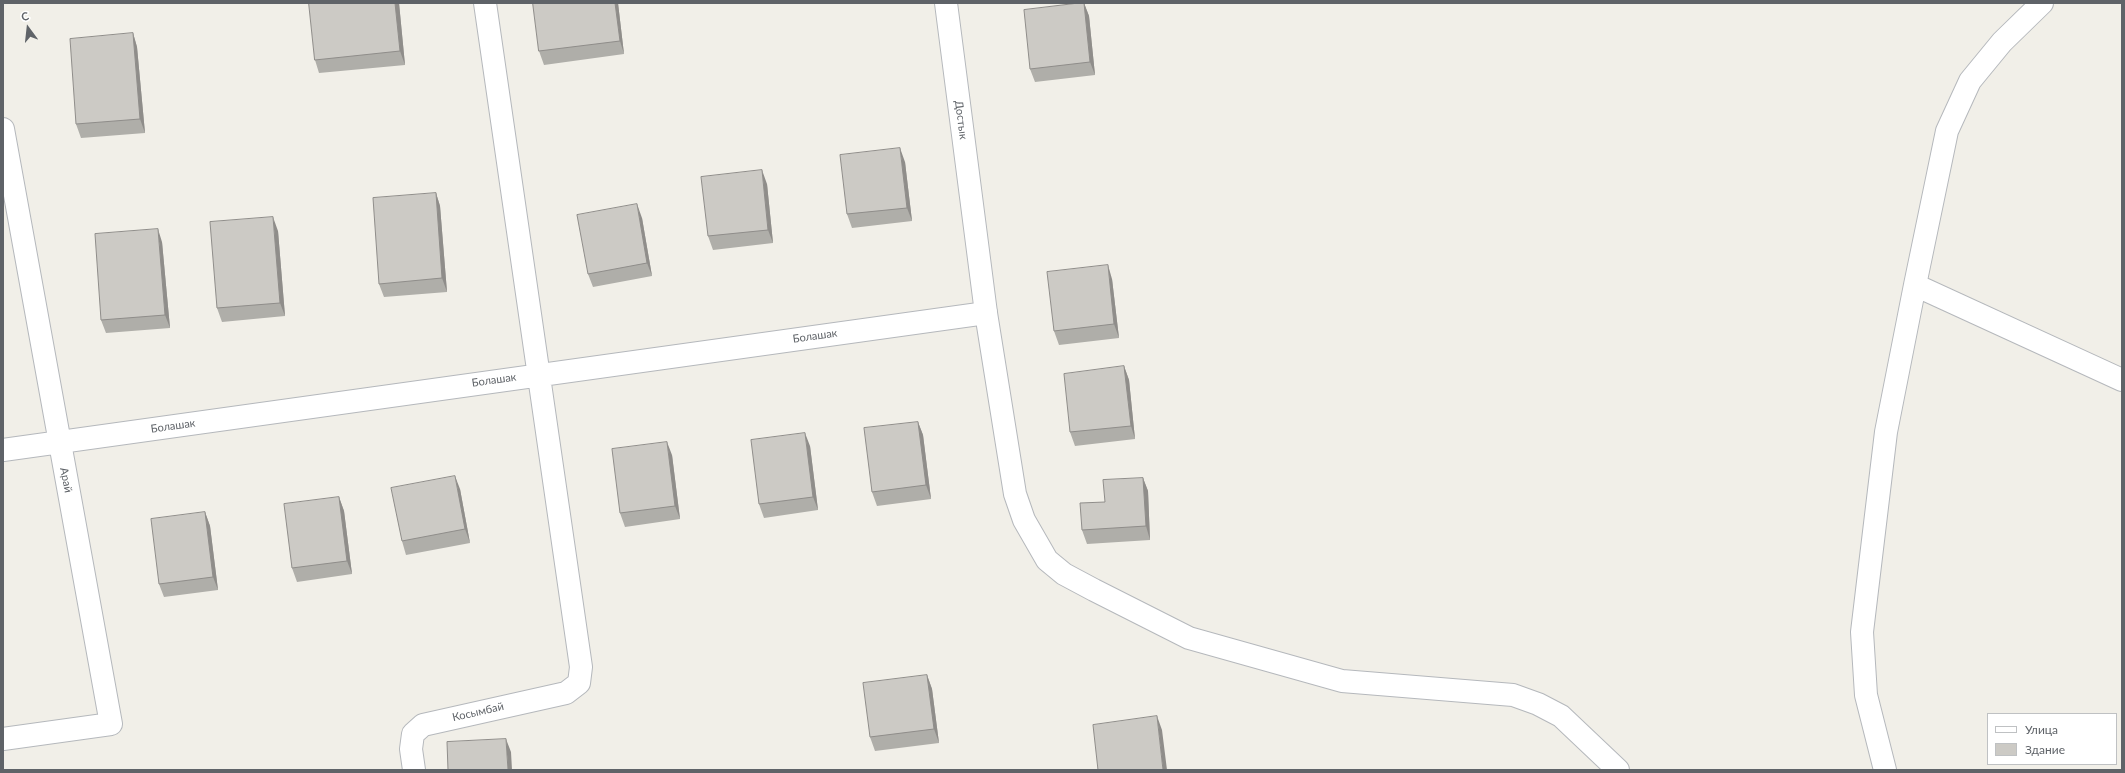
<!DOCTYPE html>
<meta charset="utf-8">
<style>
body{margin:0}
#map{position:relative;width:2125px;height:773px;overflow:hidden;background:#f1efe8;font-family:Lato,sans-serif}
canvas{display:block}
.frame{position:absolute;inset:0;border:4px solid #5f6368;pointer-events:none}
.legend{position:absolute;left:1987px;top:713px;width:130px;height:52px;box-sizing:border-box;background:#fff;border:1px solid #bfc1c3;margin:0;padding:5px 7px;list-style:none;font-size:12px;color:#5f6368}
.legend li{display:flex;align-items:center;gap:8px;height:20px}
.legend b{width:20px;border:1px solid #bfc1c3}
.north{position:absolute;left:8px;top:8px;width:40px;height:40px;-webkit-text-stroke:3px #fff;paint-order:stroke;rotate:345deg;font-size:11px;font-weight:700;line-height:16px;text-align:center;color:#5f6368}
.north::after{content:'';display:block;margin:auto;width:14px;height:18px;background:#5f6368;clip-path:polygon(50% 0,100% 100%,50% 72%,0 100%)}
</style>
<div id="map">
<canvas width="2125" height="773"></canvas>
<div class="frame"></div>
<ul class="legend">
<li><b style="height:5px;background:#fff"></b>Улица</li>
<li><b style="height:11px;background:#cccac5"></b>Здание</li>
</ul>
<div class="north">С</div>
</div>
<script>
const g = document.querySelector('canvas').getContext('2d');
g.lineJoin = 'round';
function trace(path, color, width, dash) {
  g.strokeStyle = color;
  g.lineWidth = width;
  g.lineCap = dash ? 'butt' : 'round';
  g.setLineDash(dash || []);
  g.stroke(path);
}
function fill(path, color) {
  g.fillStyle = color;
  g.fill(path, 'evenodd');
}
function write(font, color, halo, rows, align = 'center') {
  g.font = font + ' Lato,sans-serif';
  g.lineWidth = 4;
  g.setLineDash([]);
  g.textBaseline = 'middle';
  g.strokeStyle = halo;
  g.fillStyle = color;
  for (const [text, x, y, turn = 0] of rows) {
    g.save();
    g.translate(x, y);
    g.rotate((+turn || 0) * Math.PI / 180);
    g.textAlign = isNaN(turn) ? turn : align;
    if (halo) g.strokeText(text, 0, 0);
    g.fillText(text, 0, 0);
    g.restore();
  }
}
const minor = new Path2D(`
 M3,129L111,724L3,739
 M1915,285L2122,380
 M3,450L986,313
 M414,770L411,749L413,734L423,725L566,693L579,683L581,667L485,3
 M1885,770L1866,695L1862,632L1886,432L1915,285L1947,131L1970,81L2002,42L2042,3`);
const tertiary = new Path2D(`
 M946,3L986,313L1015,494L1024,520L1047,560L1064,574L1094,590L1189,638L1342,681L1513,695L1538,704L1561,716L1618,770`);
trace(minor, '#b5b8bc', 24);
trace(tertiary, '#b5b8bc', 24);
trace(minor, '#fff', 22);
trace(tertiary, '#fff', 22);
fill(new Path2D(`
 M309,3H399L405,65L319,73L315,60Z
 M533,3H618L624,54L544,65L539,51Z
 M1084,3L1089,16L1095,75L1035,82L1030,69Z
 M133,33L137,47L145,133L81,138L76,124Z
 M905,162L912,221L852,228L847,214Z
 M767,184L773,243L713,250L708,236Z
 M436,193L440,206L447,292L384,297L379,284Z
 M642,218L652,276L593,287L588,274Z
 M278,231L285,316L222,322L217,308Z
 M162,242L170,328L106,333L101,320Z
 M1112,279L1119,338L1059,345L1054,331Z
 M1124,366L1129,380L1135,439L1075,446L1070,432Z
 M918,422L923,435L931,499L877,506L872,492Z
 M810,446L818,510L764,518L759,504Z
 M672,455L680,519L625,527L620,513Z
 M1143,478L1148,491L1150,540L1087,544L1082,530L1105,502Z
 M460,489L470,543L406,555L402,541Z
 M339,497L344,511L352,574L297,582L292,568Z
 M205,512L210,526L218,590L164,597L159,584Z
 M927,675L932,689L939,743L875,751L870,737Z`), '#afaea9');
fill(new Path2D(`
 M395,3H399L405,65L400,51Z
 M615,3H618L624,54L620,41Z
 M1084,3L1089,16L1095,75L1090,62Z
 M133,33L137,47L145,133L140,119Z
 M900,148L905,162L912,221L907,208Z
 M762,170L767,184L773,243L768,230Z
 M436,193L440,206L447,292L442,278Z
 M637,204L642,218L652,276L647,263Z
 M273,217L278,231L285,316L280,303Z
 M158,229L162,242L170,328L165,315Z
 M1108,265L1112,279L1119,338L1114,324Z
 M1124,366L1129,380L1135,439L1131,426Z
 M918,422L923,435L931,499L926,485Z
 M805,433L810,446L818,510L813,497Z
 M667,442L672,455L680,519L675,506Z
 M455,476L460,489L470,543L465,529Z
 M1143,478L1148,491L1150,540L1146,526Z
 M339,497L344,511L352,574L347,561Z
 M205,512L210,526L218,590L213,577Z
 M927,675L932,689L939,743L934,729Z
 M1157,716L1162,730L1167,770H1163Z
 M506,739L511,752L512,770H508Z`), '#8f8d8a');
const building = new Path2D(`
 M309,3H395L400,51L315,60Z
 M533,3H615L620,41L539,51Z
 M1079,3H1084L1090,62L1030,69L1024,10Z
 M133,33L140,119L76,124L70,39Z
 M900,148L907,208L847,214L840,155Z
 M762,170L768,230L708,236L701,177Z
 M436,193L442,278L379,284L373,198Z
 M637,204L647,263L588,274L577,215Z
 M273,217L280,303L217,308L210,222Z
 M158,229L165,315L101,320L95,234Z
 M1108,265L1114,324L1054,331L1047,272Z
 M1124,366L1131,426L1070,432L1064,374Z
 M918,422L926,485L872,492L864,428Z
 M805,433L813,497L759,504L751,440Z
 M667,442L675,506L620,513L612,449Z
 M455,476L465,529L402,541L391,488Z
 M1143,478L1146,526L1082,530L1080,503L1105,502L1103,480Z
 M339,497L347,561L292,568L284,504Z
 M205,512L213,577L159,584L151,519Z
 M927,675L934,729L870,737L863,683Z
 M1157,716L1163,770H1098L1093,725Z
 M506,739L508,770H448L447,742Z`);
fill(building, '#cccac5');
trace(building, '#8f8d8a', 1);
write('11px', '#5f6368', '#fff', [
 ["Достык",961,120,83],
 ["Болашак",815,336,-8],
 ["Болашак",494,380,-8],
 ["Болашак",173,426,-8],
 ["Арай",66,480,79],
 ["Косымбай",478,712,-13]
]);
</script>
